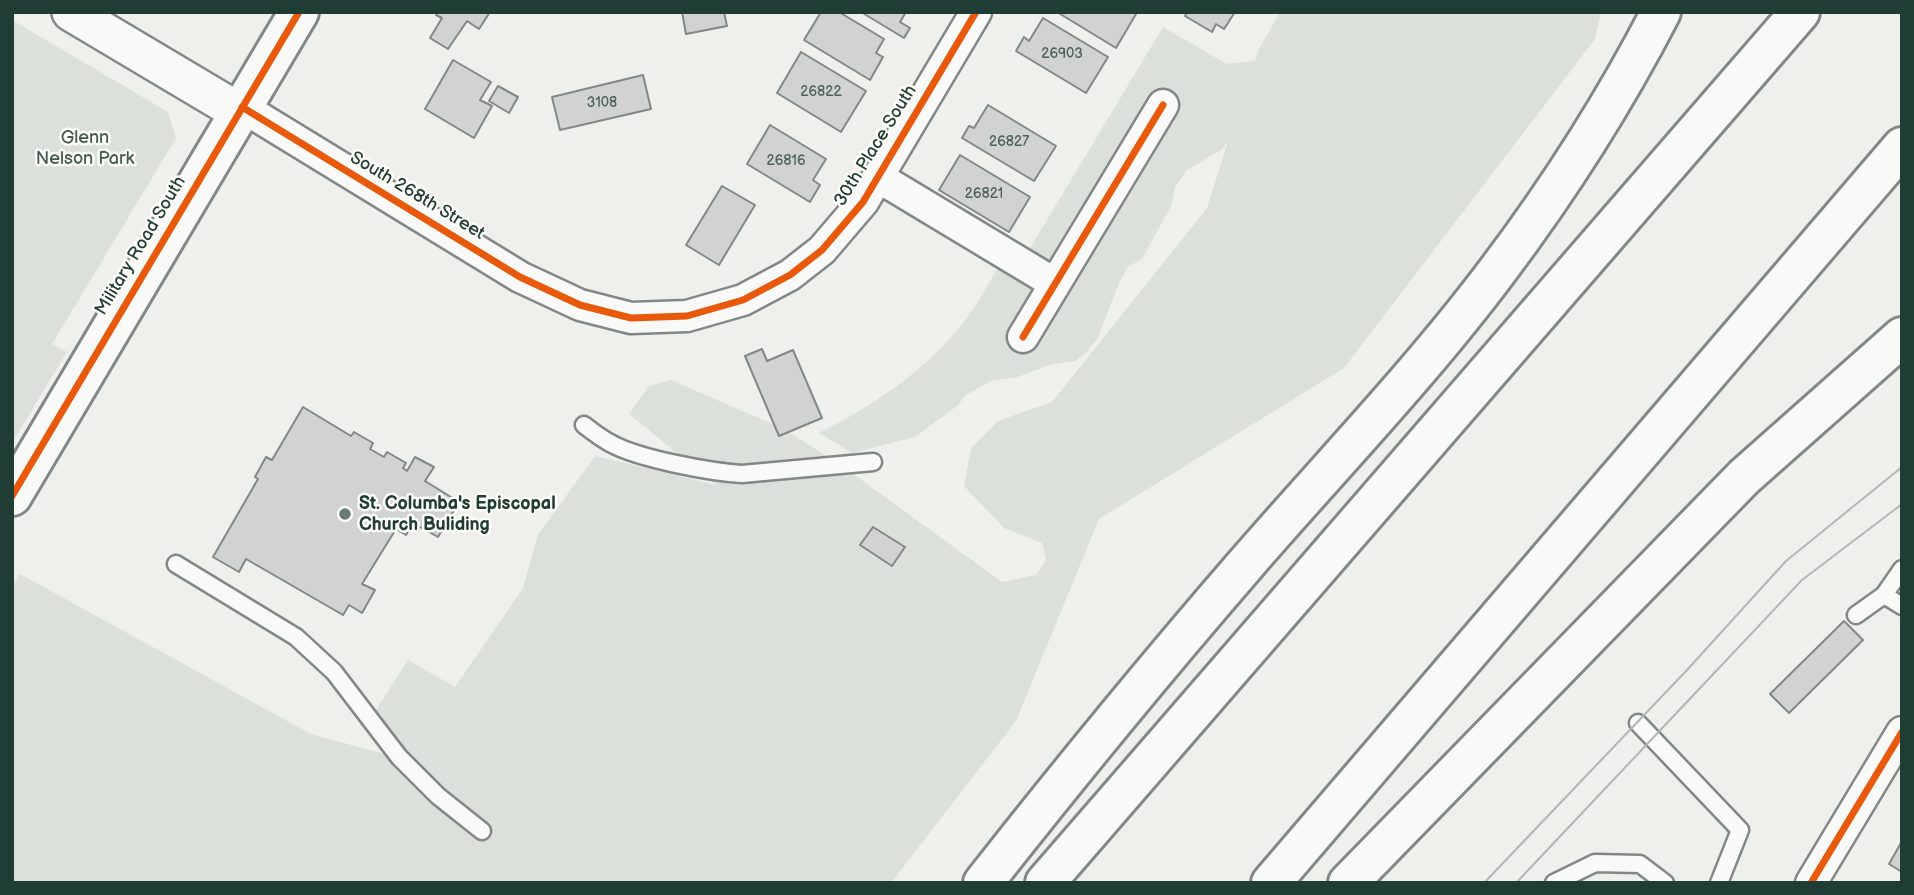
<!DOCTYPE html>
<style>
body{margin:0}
#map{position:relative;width:1914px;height:895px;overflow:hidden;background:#eff0ec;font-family:"Balsamiq Sans",sans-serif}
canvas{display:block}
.frame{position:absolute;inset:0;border:14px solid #1f3d34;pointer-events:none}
</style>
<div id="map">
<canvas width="1914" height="895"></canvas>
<div class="frame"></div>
</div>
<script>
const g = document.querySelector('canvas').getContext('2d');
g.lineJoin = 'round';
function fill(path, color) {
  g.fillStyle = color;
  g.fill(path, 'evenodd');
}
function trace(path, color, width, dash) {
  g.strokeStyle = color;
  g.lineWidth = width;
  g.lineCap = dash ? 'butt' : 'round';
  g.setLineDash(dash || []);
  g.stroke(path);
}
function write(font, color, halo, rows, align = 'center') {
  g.font = font + ' "Balsamiq Sans",sans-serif';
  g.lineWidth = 5;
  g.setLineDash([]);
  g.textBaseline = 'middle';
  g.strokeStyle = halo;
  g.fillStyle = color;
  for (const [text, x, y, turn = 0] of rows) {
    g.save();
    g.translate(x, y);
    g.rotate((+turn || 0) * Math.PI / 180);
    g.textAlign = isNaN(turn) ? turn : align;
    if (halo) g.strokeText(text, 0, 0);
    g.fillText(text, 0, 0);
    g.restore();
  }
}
fill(new Path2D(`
 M1280,12H1601L1595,39L1344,368L1099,519L1016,721L891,883H12V587L20,574L311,734L410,761L374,713L408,660L455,687L523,588L538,535L595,456L716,485L629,414L649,386L671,380L784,429L841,465L1002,582L1036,575L1046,560L1042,543L1004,528L964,486L971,448L998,421L1052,402L1207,208L1228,141L1221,150L1187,170L1175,187L1171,206L1142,259L1128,267L1120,281L1097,339L1084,355L1075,361L1049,365L1015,378L993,380L966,395L957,406L915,437L852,453L819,433C879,403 938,362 976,305C986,288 996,271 1006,254L1021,263L1163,27L1227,64L1255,61L1259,49Z
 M12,20L168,112L176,138L52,344L67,352L12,443Z`), '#dce0db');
const building = new Path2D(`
 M438,12H490L479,29L467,21L448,49L430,38L442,18L436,15Z
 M682,12H724L727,26L686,34Z
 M821,12H839L884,39L876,53L883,57L870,80L804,40Z
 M861,12H906L900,22L910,28L904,38Z
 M1057,12H1134L1136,14L1116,48Z
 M1187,12H1235L1224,29L1216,24L1212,32L1185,16Z
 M1043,18L1108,57L1086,93L1016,51L1024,37L1029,41Z
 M801,52L866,91L841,132L777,93Z
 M453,60L491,82L480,100L492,106L474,138L425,109Z
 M643,75L651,109L560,130L552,97Z
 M498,86L518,97L509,113L489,101Z
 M988,105L1056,146L1034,181L962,138L969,126L974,128Z
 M770,125L826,159L813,180L820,185L810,202L747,164Z
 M960,155L1030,197L1009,232L939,190Z
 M722,186L755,205L719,265L686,245Z
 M762,349L767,361L793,350L822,418L779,436L745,356Z
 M303,407L351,436L354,432L373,443L370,449L384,457L387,452L406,463L403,468L407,471L415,457L434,467L425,481L459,502L438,537L420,527L418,530L411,526L406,535L396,529L362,584L375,590L362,613L349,605L343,615L246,559L239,572L213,557L258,479L255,477L266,457L272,460Z
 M873,527L905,547L892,566L860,545Z
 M1844,621L1863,640L1789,713L1770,694Z
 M1902,841V872L1889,864Z`);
fill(building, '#d1d3d0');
trace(building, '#828885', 2);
const service = new Path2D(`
 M584,425C593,432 602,439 612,444C640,459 710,472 742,474L873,462
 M176,564L296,637L334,672L399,757L438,796L482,831
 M1884,595L1902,606
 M1856,615L1884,595L1902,569
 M1638,723L1740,830L1719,883
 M1554,883L1595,863L1640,864L1665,883`);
const minor = new Path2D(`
 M242,107L520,277L580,305L631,318L687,316L743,300L790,275L822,250L863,202L976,12
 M878,177L1054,283
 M1023,337L1163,105
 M1811,883L1902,732`);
const tertiary = new Path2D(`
 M71,12L239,112`);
const secondary = new Path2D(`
 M12,496L299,12`);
const motorway = new Path2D(`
 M983,883C1068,775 1155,669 1245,565C1329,468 1420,374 1498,270C1559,189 1614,103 1661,12
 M1045,883L1800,12
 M1271,883L1902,147
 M1348,883L1744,477L1902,337`);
trace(service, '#828885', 21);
trace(minor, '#828885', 35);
trace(tertiary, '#828885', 42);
trace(secondary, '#828885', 44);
trace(motorway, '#828885', 44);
trace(service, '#f9f9f7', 16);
trace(minor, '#f9f9f7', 30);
trace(tertiary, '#f9f9f7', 37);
trace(secondary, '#f9f9f7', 38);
trace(motorway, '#f9f9f7', 38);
trace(new Path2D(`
 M1484,883L1687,670L1786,561L1902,467
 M1516,883L1802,580L1902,504`), '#b3b6b4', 2);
trace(new Path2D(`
 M242,107L520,277L580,305L631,318L687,316L743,300L790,275L822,250L863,202L976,12
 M1023,337L1163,105
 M12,496L299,12
 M1811,883L1902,732`), '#e8590c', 7);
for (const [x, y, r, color] of [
 [345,514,7,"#687c74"]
]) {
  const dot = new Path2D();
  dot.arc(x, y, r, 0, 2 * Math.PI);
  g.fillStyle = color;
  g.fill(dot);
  trace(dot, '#fdfcf7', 2.5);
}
write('14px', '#4c625b', null, [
 ["26903",1062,54],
 ["26822",821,92],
 ["3108",602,103],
 ["26827",1009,142],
 ["26816",786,161],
 ["26821",984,194]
]);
write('18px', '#425b53', '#fdfcf7', [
 ["Glenn",85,138],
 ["Nelson Park",85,159]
]);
write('18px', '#1f3d34', '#fdfcf7', [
 ["30th Place South",876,146,-58],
 ["South 268th Street",417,196,31],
 ["Military Road South",141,246,-59]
]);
write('bold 18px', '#1f3d34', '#fdfcf7', [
 ["St. Columba's Episcopal",359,504],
 ["Church Buliding",359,525]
], 'left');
</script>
